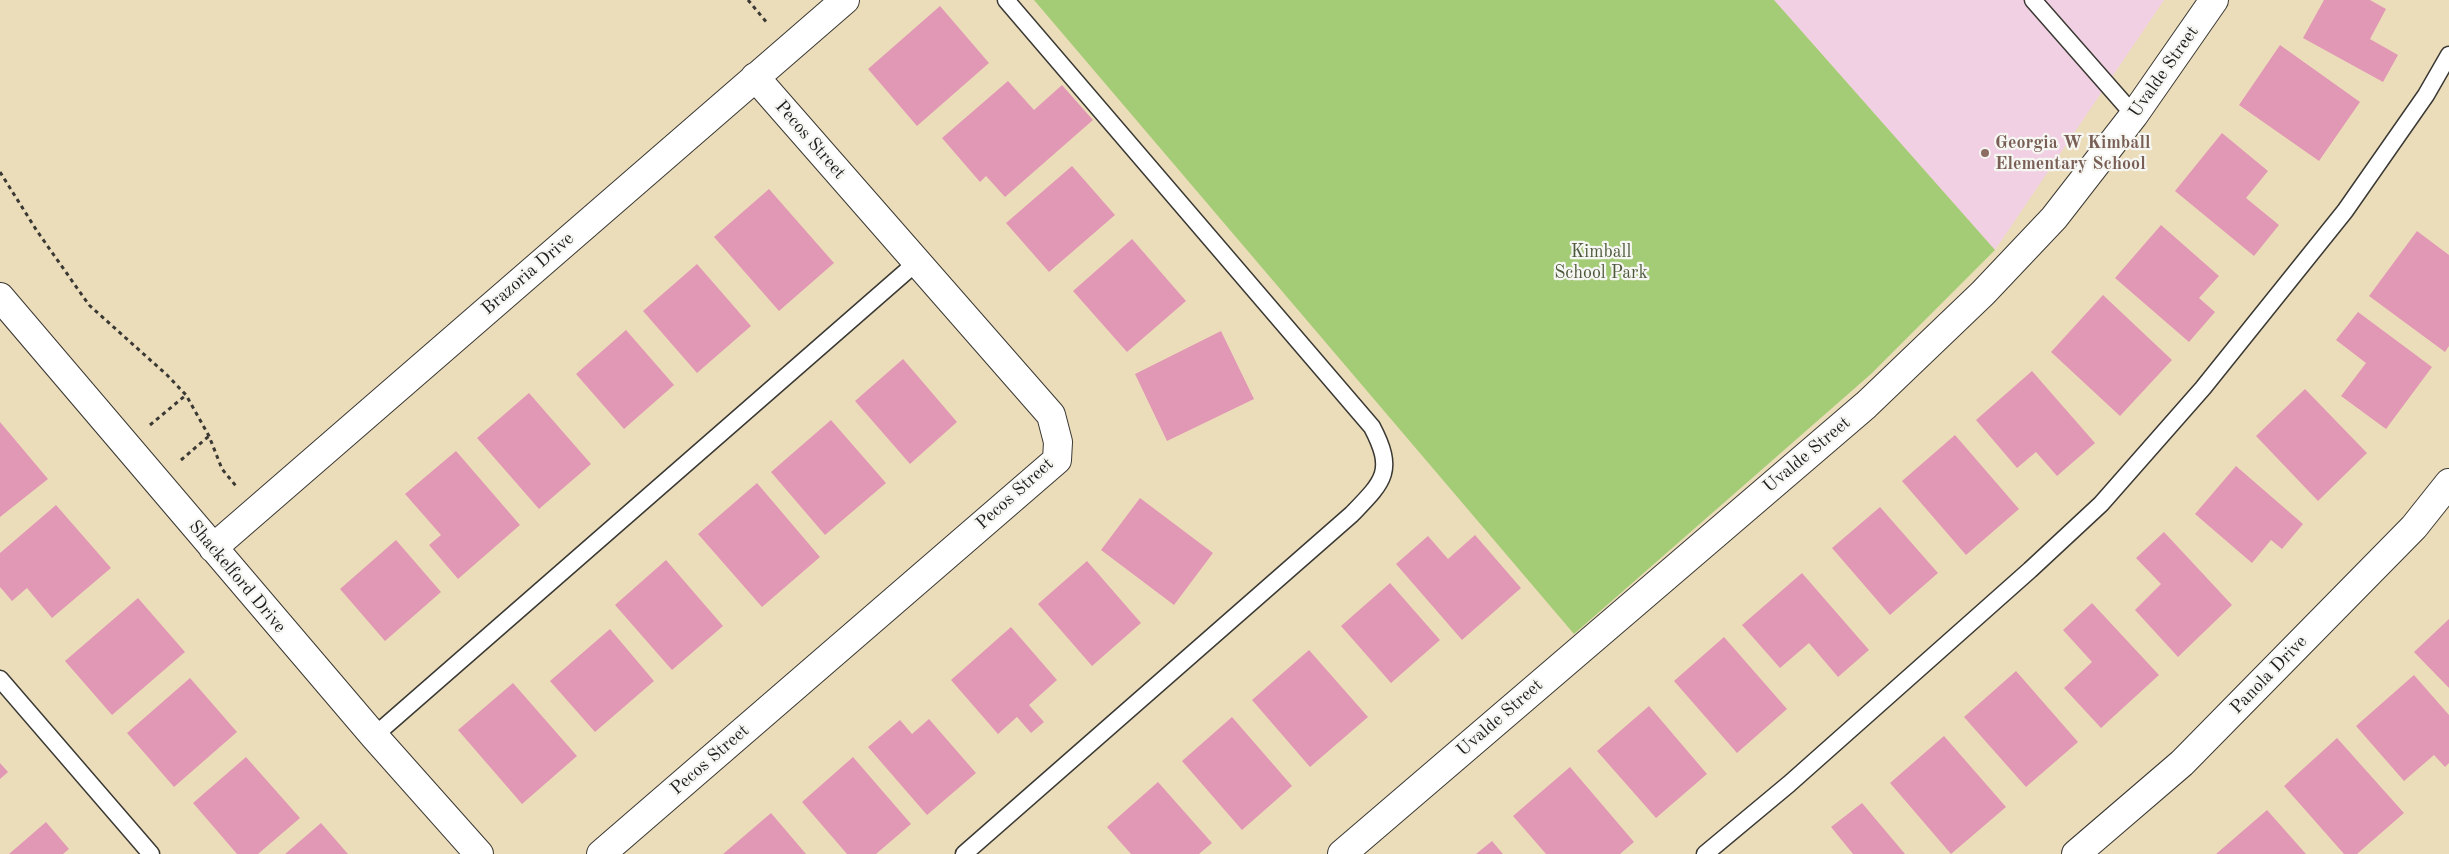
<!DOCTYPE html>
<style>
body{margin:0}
canvas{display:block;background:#ecddba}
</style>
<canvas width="2449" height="854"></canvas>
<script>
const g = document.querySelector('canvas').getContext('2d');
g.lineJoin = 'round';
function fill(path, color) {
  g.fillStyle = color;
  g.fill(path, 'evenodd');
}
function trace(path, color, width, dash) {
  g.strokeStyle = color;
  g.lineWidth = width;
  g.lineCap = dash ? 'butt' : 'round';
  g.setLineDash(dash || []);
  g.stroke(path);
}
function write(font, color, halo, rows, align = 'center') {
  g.font = font + ' "Old Standard TT",serif';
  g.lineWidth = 4.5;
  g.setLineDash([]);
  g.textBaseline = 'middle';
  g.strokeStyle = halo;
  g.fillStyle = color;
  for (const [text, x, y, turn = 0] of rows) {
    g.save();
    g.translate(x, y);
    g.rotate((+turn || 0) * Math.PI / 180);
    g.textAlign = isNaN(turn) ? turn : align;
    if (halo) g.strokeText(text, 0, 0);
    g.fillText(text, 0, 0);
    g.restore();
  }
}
fill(new Path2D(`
 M1774,0H2164L1995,250Z`), '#f1d0e3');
fill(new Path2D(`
 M1034,0H1774L1995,250L1871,374L1574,634Z`), '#a4cb76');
fill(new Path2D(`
 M2324,0H2370L2386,9L2370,39L2398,55L2383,82L2303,38Z
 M940,6L989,63L917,126L868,69Z
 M2280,45L2360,102L2319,161L2239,105Z
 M1008,81L1034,110L1062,85L1093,120L1005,197L986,176L980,182L942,138Z
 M2222,133L2268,171L2246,198L2279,225L2254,256L2175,191Z
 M1072,166L1115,215L1049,272L1006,223Z
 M769,189L834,263L779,311L714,237Z
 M2161,225L2219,276L2199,298L2215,312L2189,342L2115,278Z
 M2417,231L2449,255V346L2445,352L2369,296Z
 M1132,239L1186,301L1127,352L1073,291Z
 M697,264L751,326L697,373L643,311Z
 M2103,295L2172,360L2120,416L2051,352Z
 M2358,312L2432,367L2386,429L2341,396L2366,363L2336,340Z
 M626,330L674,385L624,429L576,374Z
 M1221,331L1254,399L1167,441L1135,374Z
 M903,359L957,422L910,464L855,401Z
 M2032,371L2095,443L2057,476L2036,452L2017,468L1976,420Z
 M2305,389L2367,453L2318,501L2256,436Z
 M529,393L591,464L539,509L477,438Z
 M831,420L886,483L825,535L771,472Z
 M0,422L48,479L0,517Z
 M1955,435L2019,509L1966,555L1902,481Z
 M456,451L520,525L458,579L429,545L441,535L405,494Z
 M2236,466L2303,524L2282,549L2271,540L2252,563L2195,514Z
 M757,483L820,557L762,607L698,534Z
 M1140,498L1213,553L1174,605L1101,550Z
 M56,505L111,568L52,618L27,588L12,601L0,587V553Z
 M1880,507L1938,573L1890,615L1832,548Z
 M2164,532L2232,605L2178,657L2135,610L2161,584L2136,558Z
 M1475,535L1521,588L1462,640L1396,564L1428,536L1448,559Z
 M396,540L441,592L385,641L340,589Z
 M666,560L723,626L672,670L615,605Z
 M1087,561L1141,623L1092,666L1038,604Z
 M1802,573L1869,650L1838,677L1809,643L1780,668L1742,625Z
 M1390,583L1440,640L1391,683L1341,626Z
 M138,598L185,652L112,715L65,661Z
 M2092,603L2159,675L2101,728L2064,688L2092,662L2063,630Z
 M2449,619V688L2414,652Z
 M1011,627L1057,680L1029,705L1044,722L1031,733L1017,717L998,734L951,680Z
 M610,629L654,681L595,732L550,681Z
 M1724,637L1787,709L1737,753L1674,681Z
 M1309,650L1368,717L1310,767L1252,700Z
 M2016,671L2078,742L2026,787L1964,717Z
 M2414,675L2449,715V763L2445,767L2434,755L2404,781L2356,726Z
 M190,678L237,732L174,787L127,733Z
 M513,683L577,756L522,804L458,730Z
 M1649,706L1707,774L1656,818L1597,751Z
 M1232,717L1292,786L1242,830L1182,761Z
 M929,719L976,773L927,815L868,747L900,720L912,734Z
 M1944,736L2006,807L1951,854L1890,783Z
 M2337,738L2404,813L2357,854H2344L2284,786Z
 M246,757L300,818L258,854H237L193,803Z
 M853,757L911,824L876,854H847L802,802Z
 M0,763L8,772L0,779Z
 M1570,767L1634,842L1620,854H1546L1513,816Z
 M1158,782L1212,843L1199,854H1131L1107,827Z
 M1862,803L1905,854H1853L1831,827Z
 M2267,810L2306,854H2216Z
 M771,813L806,854H723Z
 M46,822L69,849L63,854H9Z
 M321,823L348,854H285Z
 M1492,841L1503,854H1476Z`), '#e198b5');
const lane = new Path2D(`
 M2033,0L2134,115
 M0,679L151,854
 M374,736L917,262
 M964,854L1352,514C1384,481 1395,471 1372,427L1006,0
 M1705,854L1789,784L2030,570L2101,504L2203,388L2345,211L2426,95L2449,55`);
const street = new Path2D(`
 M0,297L374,736L479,854
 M213,548L845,0
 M601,854L1057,460L1058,442L1051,415L755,77
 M1342,854L1866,405L1983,293L2054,218L2134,115L2214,0
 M2076,854L2182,763L2414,527L2449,483`);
trace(lane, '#3b3934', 19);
trace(street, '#3b3934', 30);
trace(new Path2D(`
 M748,0L768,24
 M0,172L37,231L89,305L167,375L186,395L209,436L222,469L236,486
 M150,425L186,395
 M181,460L209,436`), '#3b3934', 3, [4, 4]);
trace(lane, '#fff', 16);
trace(street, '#fff', 28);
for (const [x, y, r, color] of [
 [1985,153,5,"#8d6e63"]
]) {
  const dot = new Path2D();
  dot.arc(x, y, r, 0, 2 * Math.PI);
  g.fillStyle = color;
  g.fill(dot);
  trace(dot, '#f6f6f2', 2);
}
write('18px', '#1c1c1c', '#f6f6f2', [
 ["Uvalde Street",2164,72,-55],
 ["Pecos Street",810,140,49],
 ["Brazoria Drive",528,274,-41],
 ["Uvalde Street",1807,455,-40],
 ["Pecos Street",1015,494,-42],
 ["Shackelford Drive",237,577,50],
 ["Panola Drive",2269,675,-46],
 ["Uvalde Street",1500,718,-41],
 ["Pecos Street",710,760,-41]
]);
write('bold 18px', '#785e54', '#f6f6f2', [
 ["Georgia W Kimball",1995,143],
 ["Elementary School",1995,164]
], 'left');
write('18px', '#4c593c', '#f6f6f2', [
 ["Kimball",1601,252],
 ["School Park",1601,273]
]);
</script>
